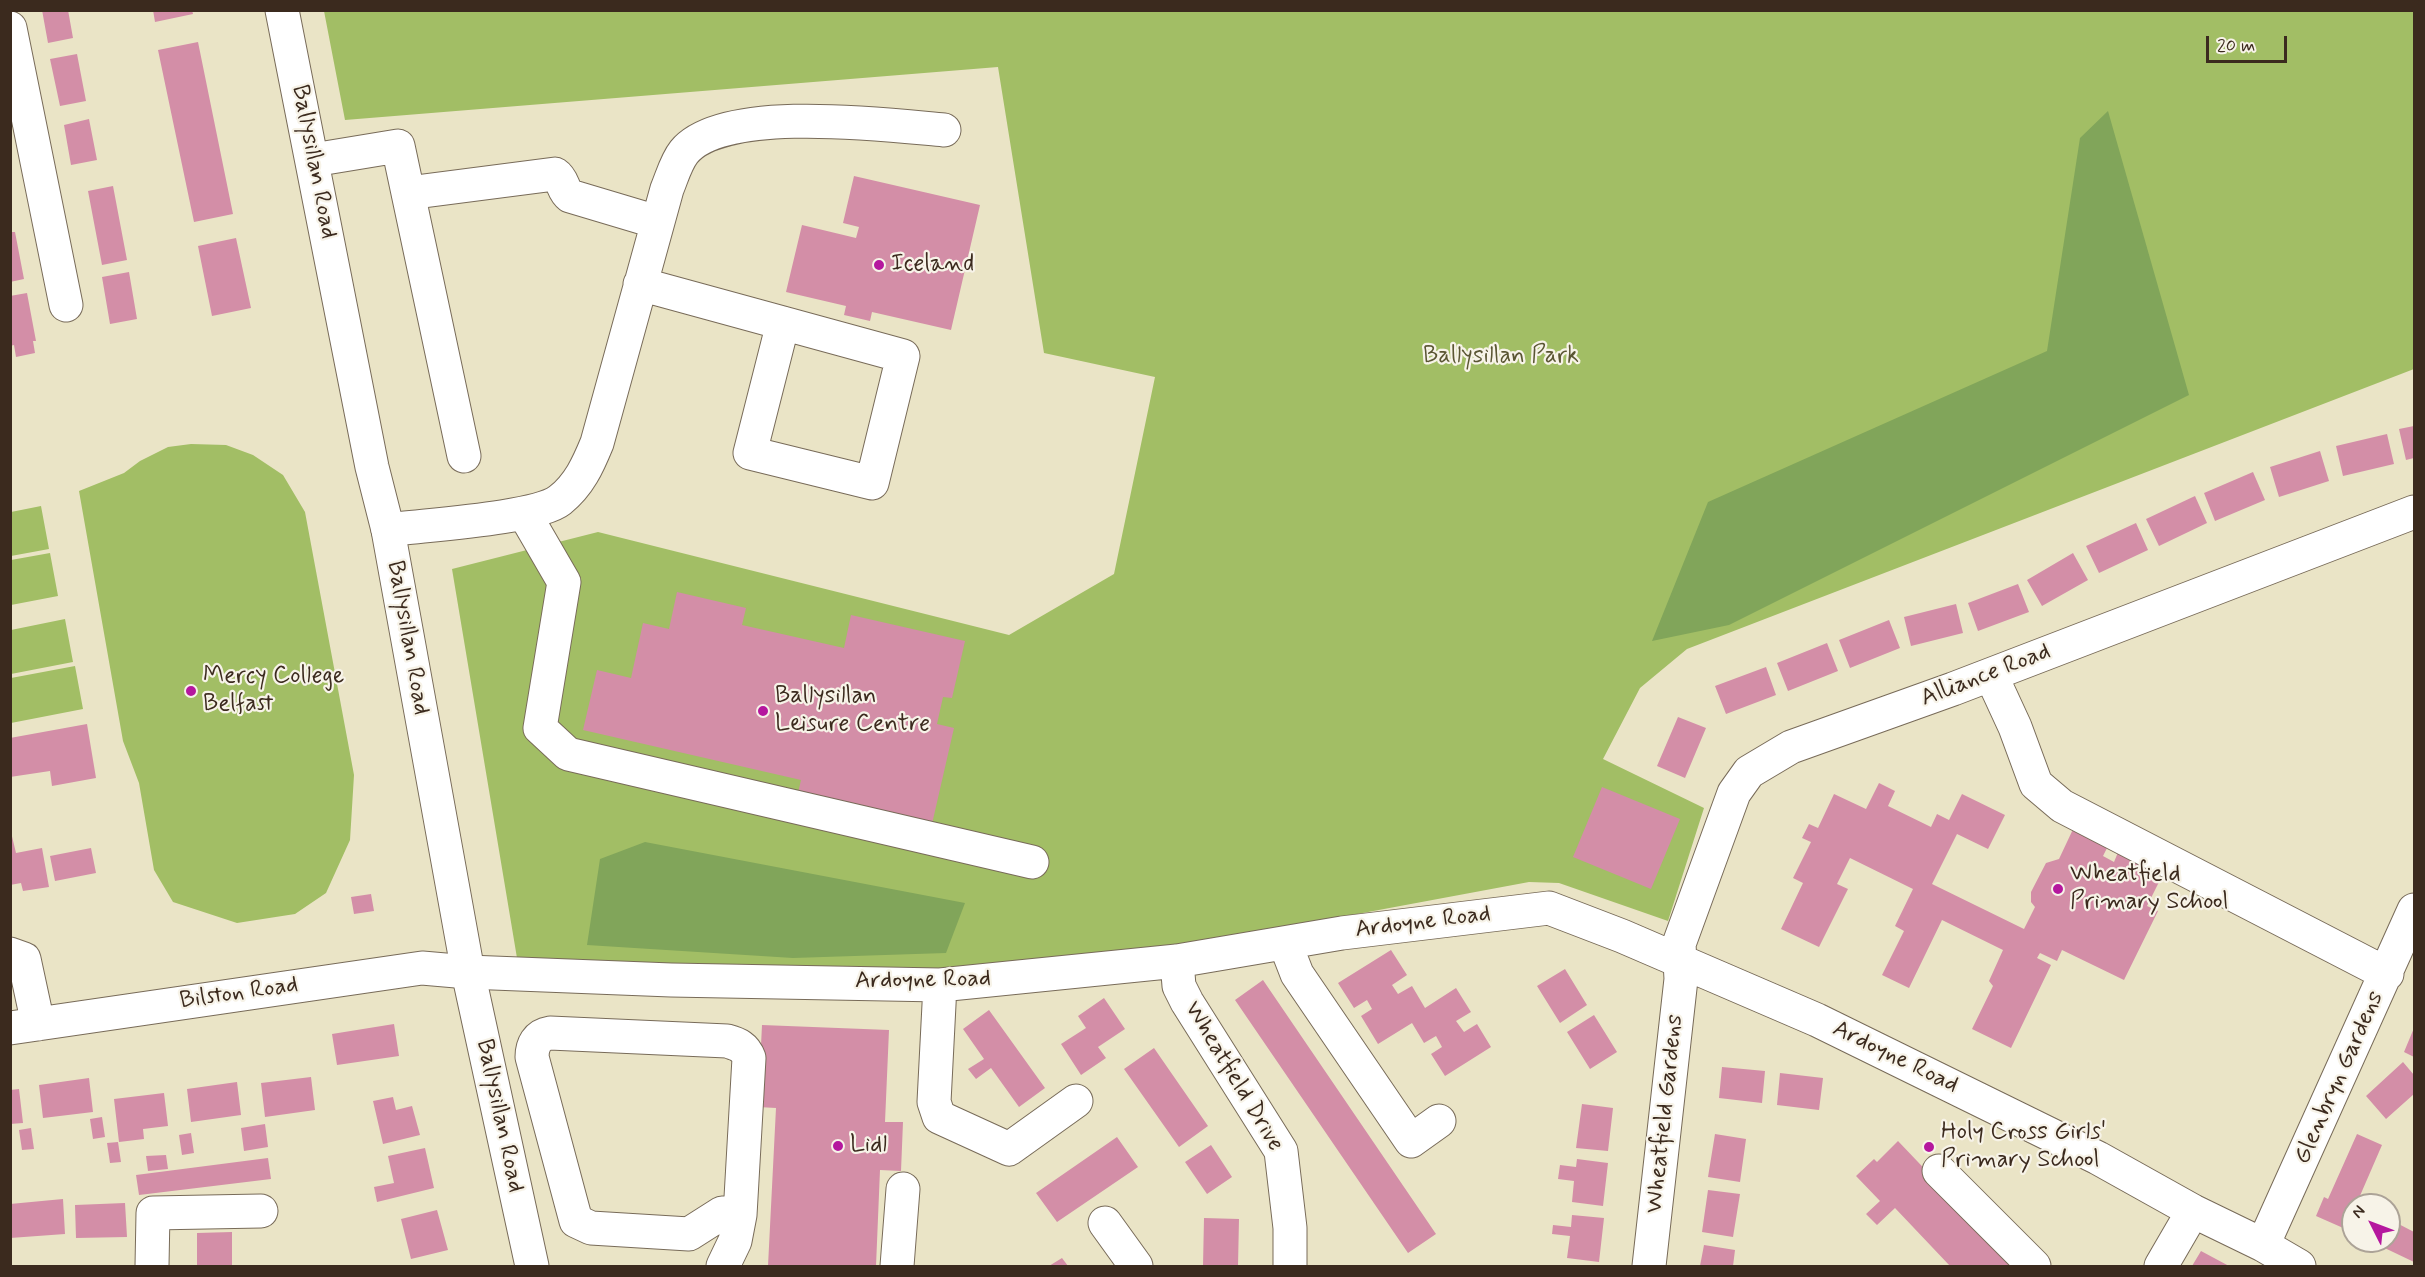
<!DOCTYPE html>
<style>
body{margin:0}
#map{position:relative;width:2425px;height:1277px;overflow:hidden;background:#eae4c6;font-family:Mynerve,sans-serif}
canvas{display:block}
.frame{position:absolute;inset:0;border:12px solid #3b2a1e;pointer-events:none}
.north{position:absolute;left:2341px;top:1193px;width:60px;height:60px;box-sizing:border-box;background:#f7f3e8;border:2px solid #aca397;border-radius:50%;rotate:312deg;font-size:16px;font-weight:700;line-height:24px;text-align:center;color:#3b2a1e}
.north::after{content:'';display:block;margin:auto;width:21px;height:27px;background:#b5179e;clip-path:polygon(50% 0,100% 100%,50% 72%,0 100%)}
.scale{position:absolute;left:2206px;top:36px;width:81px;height:27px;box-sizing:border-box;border:3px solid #3b2a1e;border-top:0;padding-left:8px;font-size:18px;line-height:21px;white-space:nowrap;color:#3b2a1e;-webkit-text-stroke:4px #f7f3e8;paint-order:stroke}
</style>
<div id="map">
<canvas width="2425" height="1277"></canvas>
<div class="frame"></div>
<div class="north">N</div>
<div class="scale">20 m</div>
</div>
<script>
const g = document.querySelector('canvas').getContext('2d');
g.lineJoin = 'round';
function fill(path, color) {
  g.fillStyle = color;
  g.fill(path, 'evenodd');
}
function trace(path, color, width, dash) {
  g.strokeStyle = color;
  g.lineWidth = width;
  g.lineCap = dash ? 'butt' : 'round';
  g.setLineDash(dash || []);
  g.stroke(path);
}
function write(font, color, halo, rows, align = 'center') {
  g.font = font + ' Mynerve,sans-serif';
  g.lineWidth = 4.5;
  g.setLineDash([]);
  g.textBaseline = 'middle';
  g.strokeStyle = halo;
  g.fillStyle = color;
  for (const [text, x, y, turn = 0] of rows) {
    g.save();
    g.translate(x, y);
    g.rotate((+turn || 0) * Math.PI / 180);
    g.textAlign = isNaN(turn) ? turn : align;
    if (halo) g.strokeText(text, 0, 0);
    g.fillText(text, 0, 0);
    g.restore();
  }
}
fill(new Path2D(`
 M324,11H2414V369L1687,649L1640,688L1603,759L1704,808L1668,921L1559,883L1529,882L1223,939L976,971H671L517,958L452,569L598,532L1009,635L1114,574L1155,377L1044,353L998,67L345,120Z
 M191,444L226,445L253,455L283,475L305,512L354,775L350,840L326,893L295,914L237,923L173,902L154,870L139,783L123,741L79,491L124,473L140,461L168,447Z
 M41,506L49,549L11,556V512Z
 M50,553L58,596L11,605V560Z
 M65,619L73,662L11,674V630Z
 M75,666L83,709L11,723V678Z`), '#a2be65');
fill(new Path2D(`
 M2108,111L2189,395L1729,625L1652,641L1708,502L2047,351L2080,138Z
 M645,842L965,903L946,953L793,958L587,945L600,859Z`), '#81a55a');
fill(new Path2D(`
 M42,10H68L73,38L48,43Z
 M153,10H192L193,14L155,22Z
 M198,42L233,214L194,222L158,50Z
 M77,54L86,101L60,106L50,59Z
 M89,119L97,160L71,165L64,125Z
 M854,176L980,205L951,330L872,312L870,321L844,315L846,306L786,292L802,225L856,238L859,227L843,223Z
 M113,186L127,260L102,265L88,191Z
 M10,232H15L24,279L10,282Z
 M236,238L251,308L212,316L198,246Z
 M129,272L137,319L110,324L102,277Z
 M27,293L36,341H33L35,353L16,357L14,345L10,346V296Z
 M2414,426V458L2406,460L2399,429Z
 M2387,434L2394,464L2343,476L2336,446Z
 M2320,451L2329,481L2279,497L2270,467Z
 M2253,472L2265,500L2215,521L2204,493Z
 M2195,496L2207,523L2159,546L2146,519Z
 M2136,523L2148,550L2099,573L2086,546Z
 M2073,553L2088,580L2042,606L2027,580Z
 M2018,584L2029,612L1978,631L1968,603Z
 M677,592L746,608L742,625L844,648L851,615L965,641L952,698L943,697L937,724L954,728L932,824L798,793L801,780L583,730L597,670L631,678L643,623L669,629Z
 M1956,604L1963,633L1911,646L1904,617Z
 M1889,620L1900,648L1850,668L1839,640Z
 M1827,643L1838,671L1788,691L1777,663Z
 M1766,667L1776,695L1726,714L1715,686Z
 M1678,717L1706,728L1685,778L1657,766Z
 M87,724L96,778L52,786L50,771L10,777V738Z
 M1879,783L1895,791L1888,806L1931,827L1937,814L1949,820L1962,794L2005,815L1988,849L1957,834L1932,884L2024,929L2035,907L2031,902V892L2046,863L2059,859L2075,825L2110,842L2103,856L2114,862L2119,850L2154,867L2151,874L2161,878L2147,906L2158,911L2124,980L2062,950L2057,961L2040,953L2037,958L2051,965L2011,1048L1972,1029L1993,986L1989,981L2003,950L1942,920L1909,988L1882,975L1904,931L1895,926L1913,889L1850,858L1837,884L1848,889L1819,947L1781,929L1803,883L1793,878L1811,842L1802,838L1809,824L1818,828L1834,794L1866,809Z
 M1602,787L1680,819L1651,889L1573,857Z
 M10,828L16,853L42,848L49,887L23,891L21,883L10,885Z
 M91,848L96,873L55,881L50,856Z
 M371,894L374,911L354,914L351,897Z
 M1391,950L1407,975L1392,985L1398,994L1412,986L1425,1008L1456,988L1471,1012L1456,1021L1464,1032L1477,1024L1491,1047L1445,1076L1431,1054L1442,1047L1436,1036L1424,1043L1412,1023L1378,1044L1361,1016L1372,1009L1367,1000L1354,1008L1338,983Z
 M1565,969L1587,1005L1560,1023L1537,986Z
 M1263,980L1436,1234L1408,1253L1235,1000Z
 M1104,998L1125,1029L1098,1047L1106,1058L1081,1075L1061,1044L1086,1028L1078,1016Z
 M989,1010L1045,1088L1019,1107L991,1068L976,1079L968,1069L984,1059L963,1029Z
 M1594,1015L1617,1052L1590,1069L1567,1032Z
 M394,1024L399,1056L337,1065L332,1034Z
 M762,1025L889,1030L885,1122H903L901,1171L880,1170L876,1266H768L776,1108L758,1107Z
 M2414,1028V1057L2404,1052Z
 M1154,1048L1208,1126L1179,1147L1124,1069Z
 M2403,1062L2414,1075V1094L2386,1119L2366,1096Z
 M1722,1067L1765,1071L1762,1103L1719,1098Z
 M1780,1073L1823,1078L1819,1110L1777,1105Z
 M311,1077L315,1110L265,1117L261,1083Z
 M89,1078L93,1112L43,1118L39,1085Z
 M237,1082L241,1115L191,1122L187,1089Z
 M19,1089L23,1123L10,1124V1090Z
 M164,1093L168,1126L143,1129L144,1139L119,1142L114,1099Z
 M393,1097L396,1110L412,1106L420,1135L383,1144L373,1101Z
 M1582,1104L1613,1108L1608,1151L1576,1148Z
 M102,1117L105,1137L93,1139L90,1119Z
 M265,1124L268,1147L244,1151L241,1128Z
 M31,1128L34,1149L22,1150L19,1130Z
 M191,1133L194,1153L182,1155L179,1135Z
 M1715,1134L1746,1139L1740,1182L1708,1177Z
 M2357,1134L2382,1145L2356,1205H2353V1223L2350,1231L2316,1216L2324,1197L2328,1199Z
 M1117,1137L1138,1167L1057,1222L1036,1193Z
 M1898,1141L2017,1266H1950L1895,1208L1877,1225L1866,1214L1880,1201L1856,1176L1874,1159L1877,1162Z
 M118,1142L121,1162L110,1163L107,1143Z
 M1211,1145L1232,1177L1207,1194L1185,1162Z
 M425,1148L434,1188L377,1202L374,1187L394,1183L388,1156Z
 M166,1155L168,1169L148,1171L146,1156Z
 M268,1158L271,1179L139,1195L136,1175Z
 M1577,1159L1608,1163L1603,1206L1572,1202L1574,1181L1558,1179L1560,1165L1576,1167Z
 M1708,1190L1740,1194L1733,1237L1702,1232Z
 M63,1199L65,1234L10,1238V1204Z
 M125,1203L127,1237L76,1238L75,1205Z
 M437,1210L448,1250L411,1259L401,1219Z
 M1572,1215L1604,1218L1599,1262L1567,1258L1570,1236L1552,1234L1553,1225L1571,1227Z
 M1204,1218L1239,1219L1238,1266H1203Z
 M2389,1219L2414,1232V1262L2370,1241H2389Z
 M232,1232V1266H197V1233Z
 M1704,1245L1735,1250L1733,1266H1700Z
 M2201,1251L2229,1266H2192Z
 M1062,1258L1068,1266H1049Z`), '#d38ea7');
const minor = new Path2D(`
 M10,28L66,305
 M313,160L398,146L464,456
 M408,193L555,174C564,180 562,190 570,196L657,222
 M640,284L903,356L872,483L750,453L783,323
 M524,513L564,582L540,728L568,754L1032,862
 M388,530C423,525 536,519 560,500C579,485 588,465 597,443L667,189C672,177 676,162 684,152C723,104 888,125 944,130
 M1991,675L2015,727L2036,784L2062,806L2387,974
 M1285,943L1297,974L1411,1141L1439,1121
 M10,954L24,959L38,1024
 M1177,961L1179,986L1187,1002L1281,1151L1290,1228V1266
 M940,985L934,1102L939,1117L1009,1149L1076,1101
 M10,1028L422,968L468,972L671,980L940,985L1177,961L1342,933L1549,908L1622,936L1817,1020L2098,1158L2193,1211L2263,1245L2299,1266
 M1939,1171L2034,1266
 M1105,1223L1136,1266
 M2263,1245L2414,910
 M152,1266L153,1213L261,1211
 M723,1266L735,1241L740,1215L749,1058C745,1047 738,1044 727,1041L550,1033C537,1035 532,1045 532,1057L576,1221L591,1228L689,1234L722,1213L740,1215
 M897,1266L903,1189
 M1649,1266L1681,979L1679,944L1734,793L1749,772L1791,747L1953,689L2414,512
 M2161,1266L2193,1211`);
const highway = new Path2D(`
 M282,10L372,467L388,530L468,972L532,1266`);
trace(minor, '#786b59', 35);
trace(highway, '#786b59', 35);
trace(minor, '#fff', 33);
trace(highway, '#fff', 33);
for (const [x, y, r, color] of [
 [879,265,6,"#b5179e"],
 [191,691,6,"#b5179e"],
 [763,711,6,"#b5179e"],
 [2058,889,6,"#b5179e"],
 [838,1146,6,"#b5179e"],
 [1929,1147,6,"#b5179e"]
]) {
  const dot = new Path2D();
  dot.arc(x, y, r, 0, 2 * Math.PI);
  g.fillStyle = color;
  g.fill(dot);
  trace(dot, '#f7f3e8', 2);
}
write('24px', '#3b2a1e', '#f7f3e8', [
 ["Ballysillan Road",313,162,79],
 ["Ballysillan Road",407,638,80],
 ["Alliance Road",1986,676,-21],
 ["Ardoyne Road",1423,923,-7],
 ["Ardoyne Road",923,981,-1],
 ["Bilston Road",239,994,-8],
 ["Ardoyne Road",1895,1058,26],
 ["Wheatfield Drive",1233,1077,59],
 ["Glenbryn Gardens",2340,1078,-66],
 ["Wheatfield Gardens",1666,1114,-84],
 ["Ballysillan Road",499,1116,78]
]);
write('24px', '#3b2a1e', '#f7f3e8', [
 ["Iceland",891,265],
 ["Mercy College",203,677],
 ["Belfast",203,705],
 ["Ballysillan",775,697],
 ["Leisure Centre",775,725],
 ["Wheatfield",2070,875],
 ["Primary School",2070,903],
 ["Holy Cross Girls'",1941,1133],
 ["Primary School",1941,1161],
 ["Lidl",850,1146]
], 'left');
write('24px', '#5a5633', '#f7f3e8', [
 ["Ballysillan Park",1501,357]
]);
</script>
